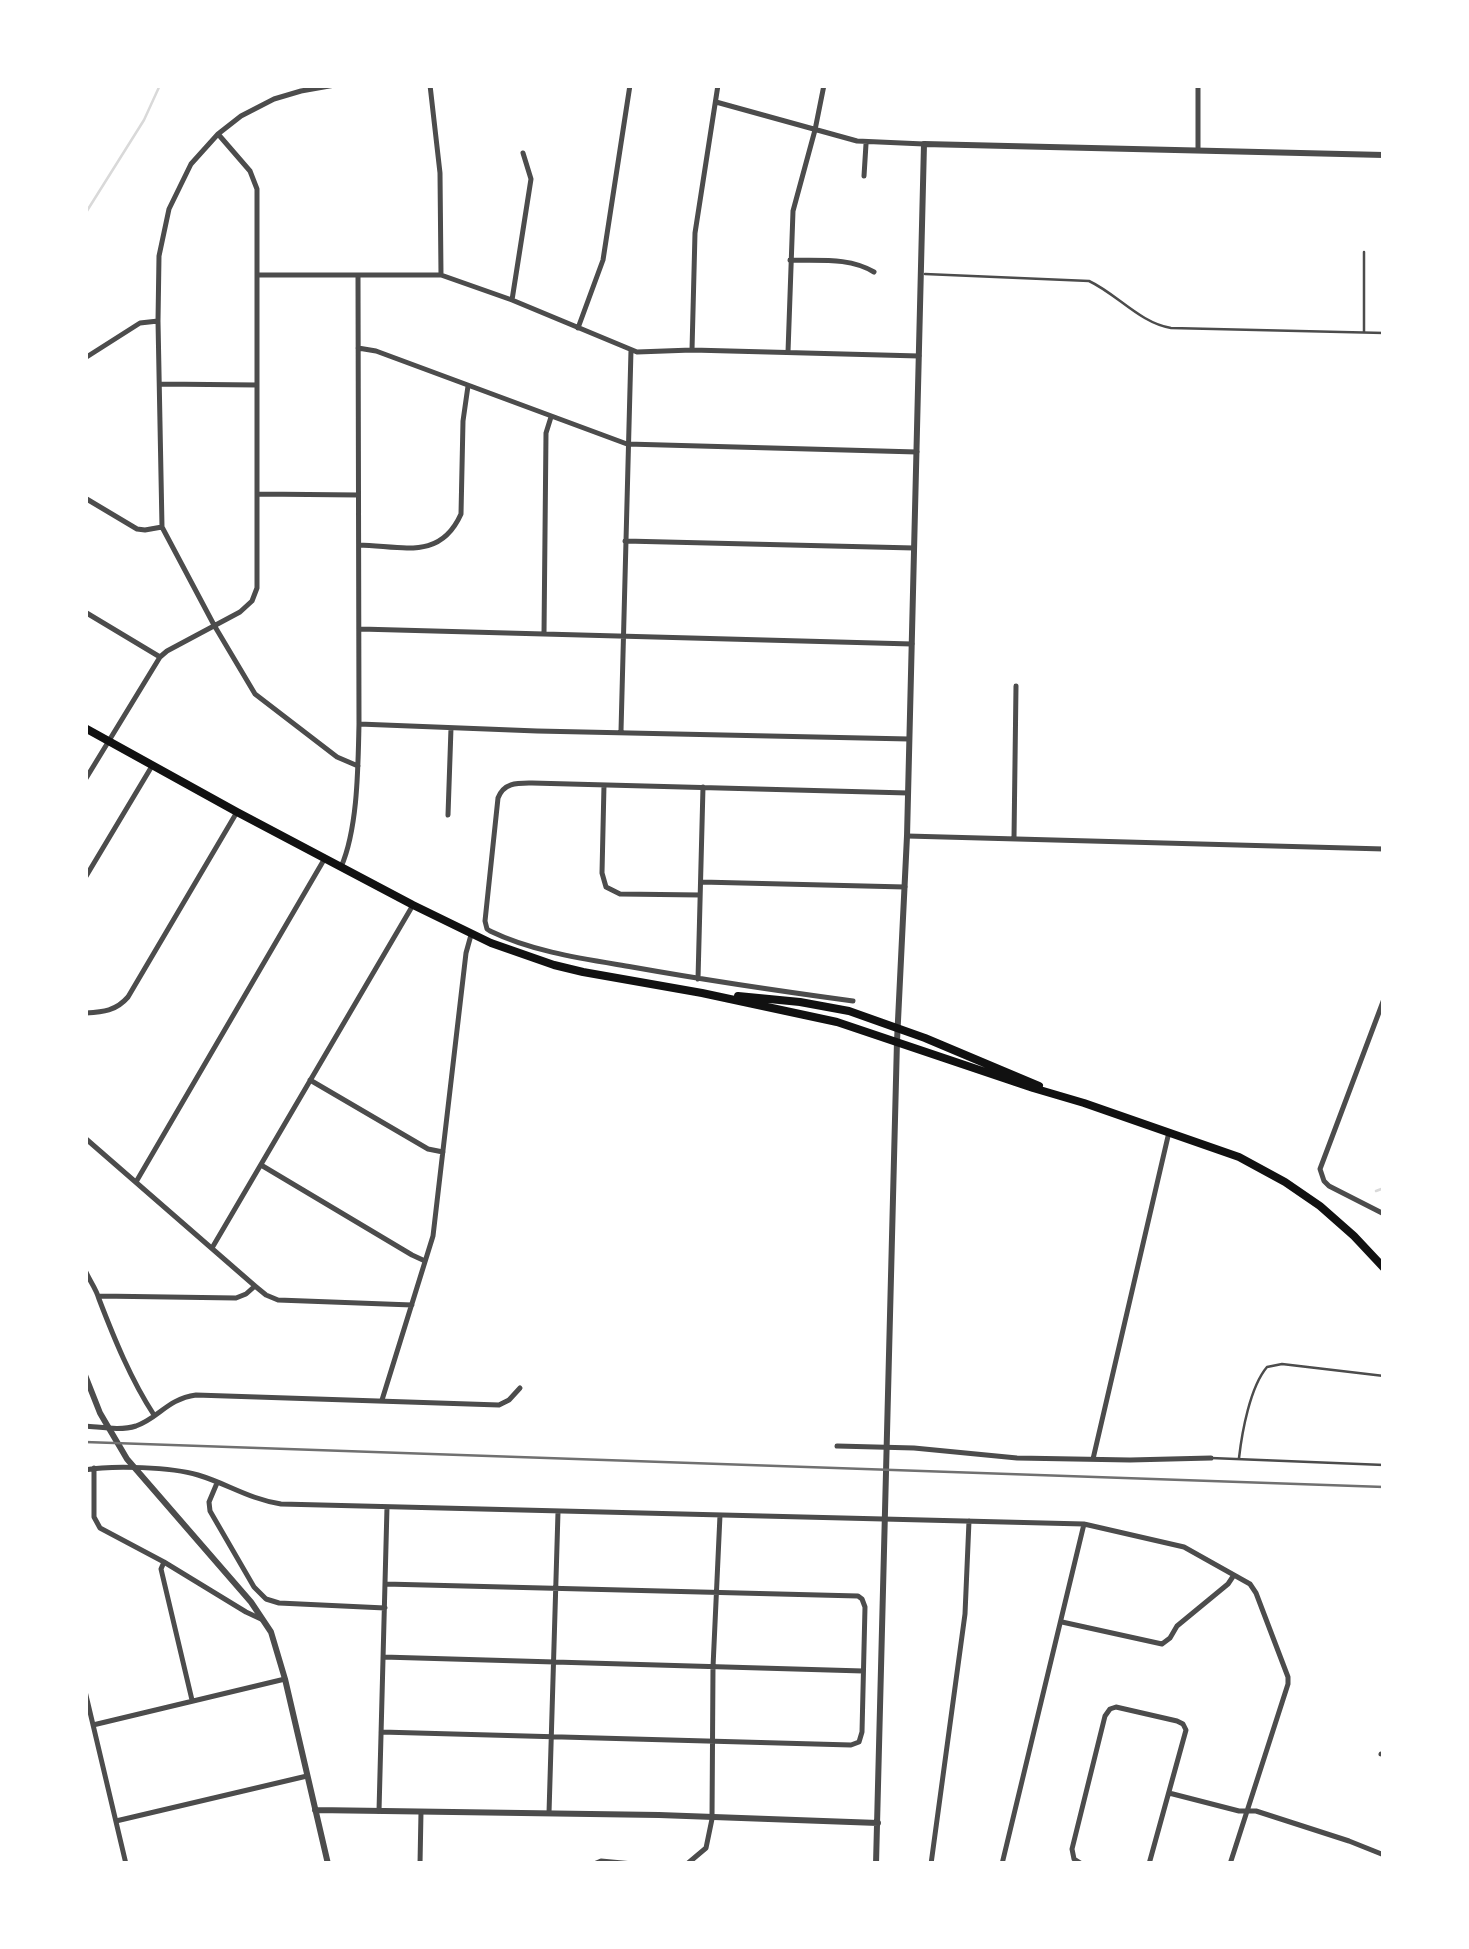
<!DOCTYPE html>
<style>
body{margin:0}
#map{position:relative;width:1469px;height:1949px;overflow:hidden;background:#fff;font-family:Signika,sans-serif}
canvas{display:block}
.frame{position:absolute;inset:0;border:88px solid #fff;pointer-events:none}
</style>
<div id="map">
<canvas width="1469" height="1949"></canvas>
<div class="frame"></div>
</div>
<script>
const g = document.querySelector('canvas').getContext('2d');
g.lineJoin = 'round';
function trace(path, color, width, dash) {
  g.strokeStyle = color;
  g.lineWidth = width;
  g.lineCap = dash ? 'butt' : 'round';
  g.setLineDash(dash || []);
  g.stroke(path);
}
trace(new Path2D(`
 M85,214L144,120L160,85
 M1376,1191L1384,1188`), '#d9d9d9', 2.5);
trace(new Path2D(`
 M1364,252V331
 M925,274L1089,281C1117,294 1140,323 1171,328L1384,333
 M1211,1458L1384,1465
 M1239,1458C1242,1432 1250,1387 1267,1367L1282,1364L1384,1376`), '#4c4c4c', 2.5);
trace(new Path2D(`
 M335,85L301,91L274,99L241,116L218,134L191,164L169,209L159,256L158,321L162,527L214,625L255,694L337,757L358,766
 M430,85L440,173L441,275
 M716,102L857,141L924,144
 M1198,150V85
 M864,176L866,144
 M790,260C819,261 849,257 874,272
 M257,275H441L512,300L637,352L692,350L919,356
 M512,300L531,179L523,153
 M578,328L603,260L630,85
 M358,348L376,351L627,444L917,452
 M692,350L695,233L718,85
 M788,352L793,211L815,130L824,85
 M85,358L140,323L158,321
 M160,384L257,385
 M258,494L358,495
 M85,498L137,529L145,530L162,527
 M625,541L914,548
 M359,545C402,546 440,561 461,514L463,421L468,386
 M85,612L160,657
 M360,629L912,644
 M544,634L546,433L551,417
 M359,724L537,731L909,739
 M621,731L631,350
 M85,780L160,657L167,651L240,612L252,601L257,588V189L250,171L218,134
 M604,785L602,873L606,887L620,894L700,895
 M448,815L451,728
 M907,836L1384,849
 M1014,838L1016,686
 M341,867C358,828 358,766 359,724L358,275
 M85,878L152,766
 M701,882L905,887
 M698,979L703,787
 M1384,999L1320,1169L1324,1181L1329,1186L1384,1214
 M853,1001C779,991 705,980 632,967C585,959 533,952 490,931L487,929L485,921L498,798C504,782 518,783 532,783L908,793
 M86,1013C103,1012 116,1011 128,997L237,812
 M310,1080L428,1149L443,1152
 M85,1138L255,1286
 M261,1165L412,1255L425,1261
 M136,1182L325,858
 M212,1248L413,905
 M85,1270C89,1280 96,1288 99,1299C114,1338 131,1380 154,1415
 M99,1296L236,1298L246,1294L255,1286L266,1295L278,1300L412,1305
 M382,1400L433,1236L466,953L471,935
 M85,1426C101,1427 120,1431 136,1426C159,1418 167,1399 196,1395L499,1405L509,1400L520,1388
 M837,1446L914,1448L1017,1458L1130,1460L1211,1458
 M1093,1459L1169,1132
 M94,1468V1517L100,1528L164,1562L246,1612L261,1619
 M85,1470C112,1465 172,1467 198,1475C228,1484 249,1499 281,1504L1084,1524L1184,1547L1250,1584L1256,1593L1288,1677V1684L1230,1864
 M217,1483L209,1502L210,1511L254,1587L266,1599L279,1603L385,1608
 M164,1562L161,1569L192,1700
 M1062,1622L1162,1644L1170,1638L1177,1626L1228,1584L1234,1575
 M383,1657L863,1671
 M85,1691L126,1864
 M93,1725L285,1679
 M381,1732L851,1745L859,1742L862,1732L865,1607L862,1599L858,1596L385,1584
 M1381,1754L1384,1755
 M1169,1793L1239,1811H1256L1349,1841L1384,1855
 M379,1811L387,1507
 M549,1813L558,1512
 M116,1821L307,1776
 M420,1864L421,1812
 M594,1864L601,1861L633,1864
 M687,1864L706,1848L712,1819L713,1667L720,1515
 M931,1864L965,1614L969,1521
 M1002,1864L1084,1524
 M1082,1864L1074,1859L1072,1849L1105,1716L1110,1709L1116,1707L1177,1721L1183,1724L1186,1730L1149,1864`), '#4c4c4c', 5);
trace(new Path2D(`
 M85,1010V1015
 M85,1375L100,1413L127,1459L251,1602L271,1632L285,1679L328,1864
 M315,1810L659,1815L878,1823
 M876,1864L897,1041L907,836L924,144L1384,155`), '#4c4c4c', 6);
trace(new Path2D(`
 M85,728L237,812L413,905L491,943L554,965L583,972L702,993L837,1022L1033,1088L1084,1103L1239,1157L1285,1182L1320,1206L1354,1236L1384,1268
 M738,996L800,1002L849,1011L925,1038L1039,1086`), '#111', 8);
trace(new Path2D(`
 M85,1442L1384,1487`), '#707070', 2.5);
</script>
